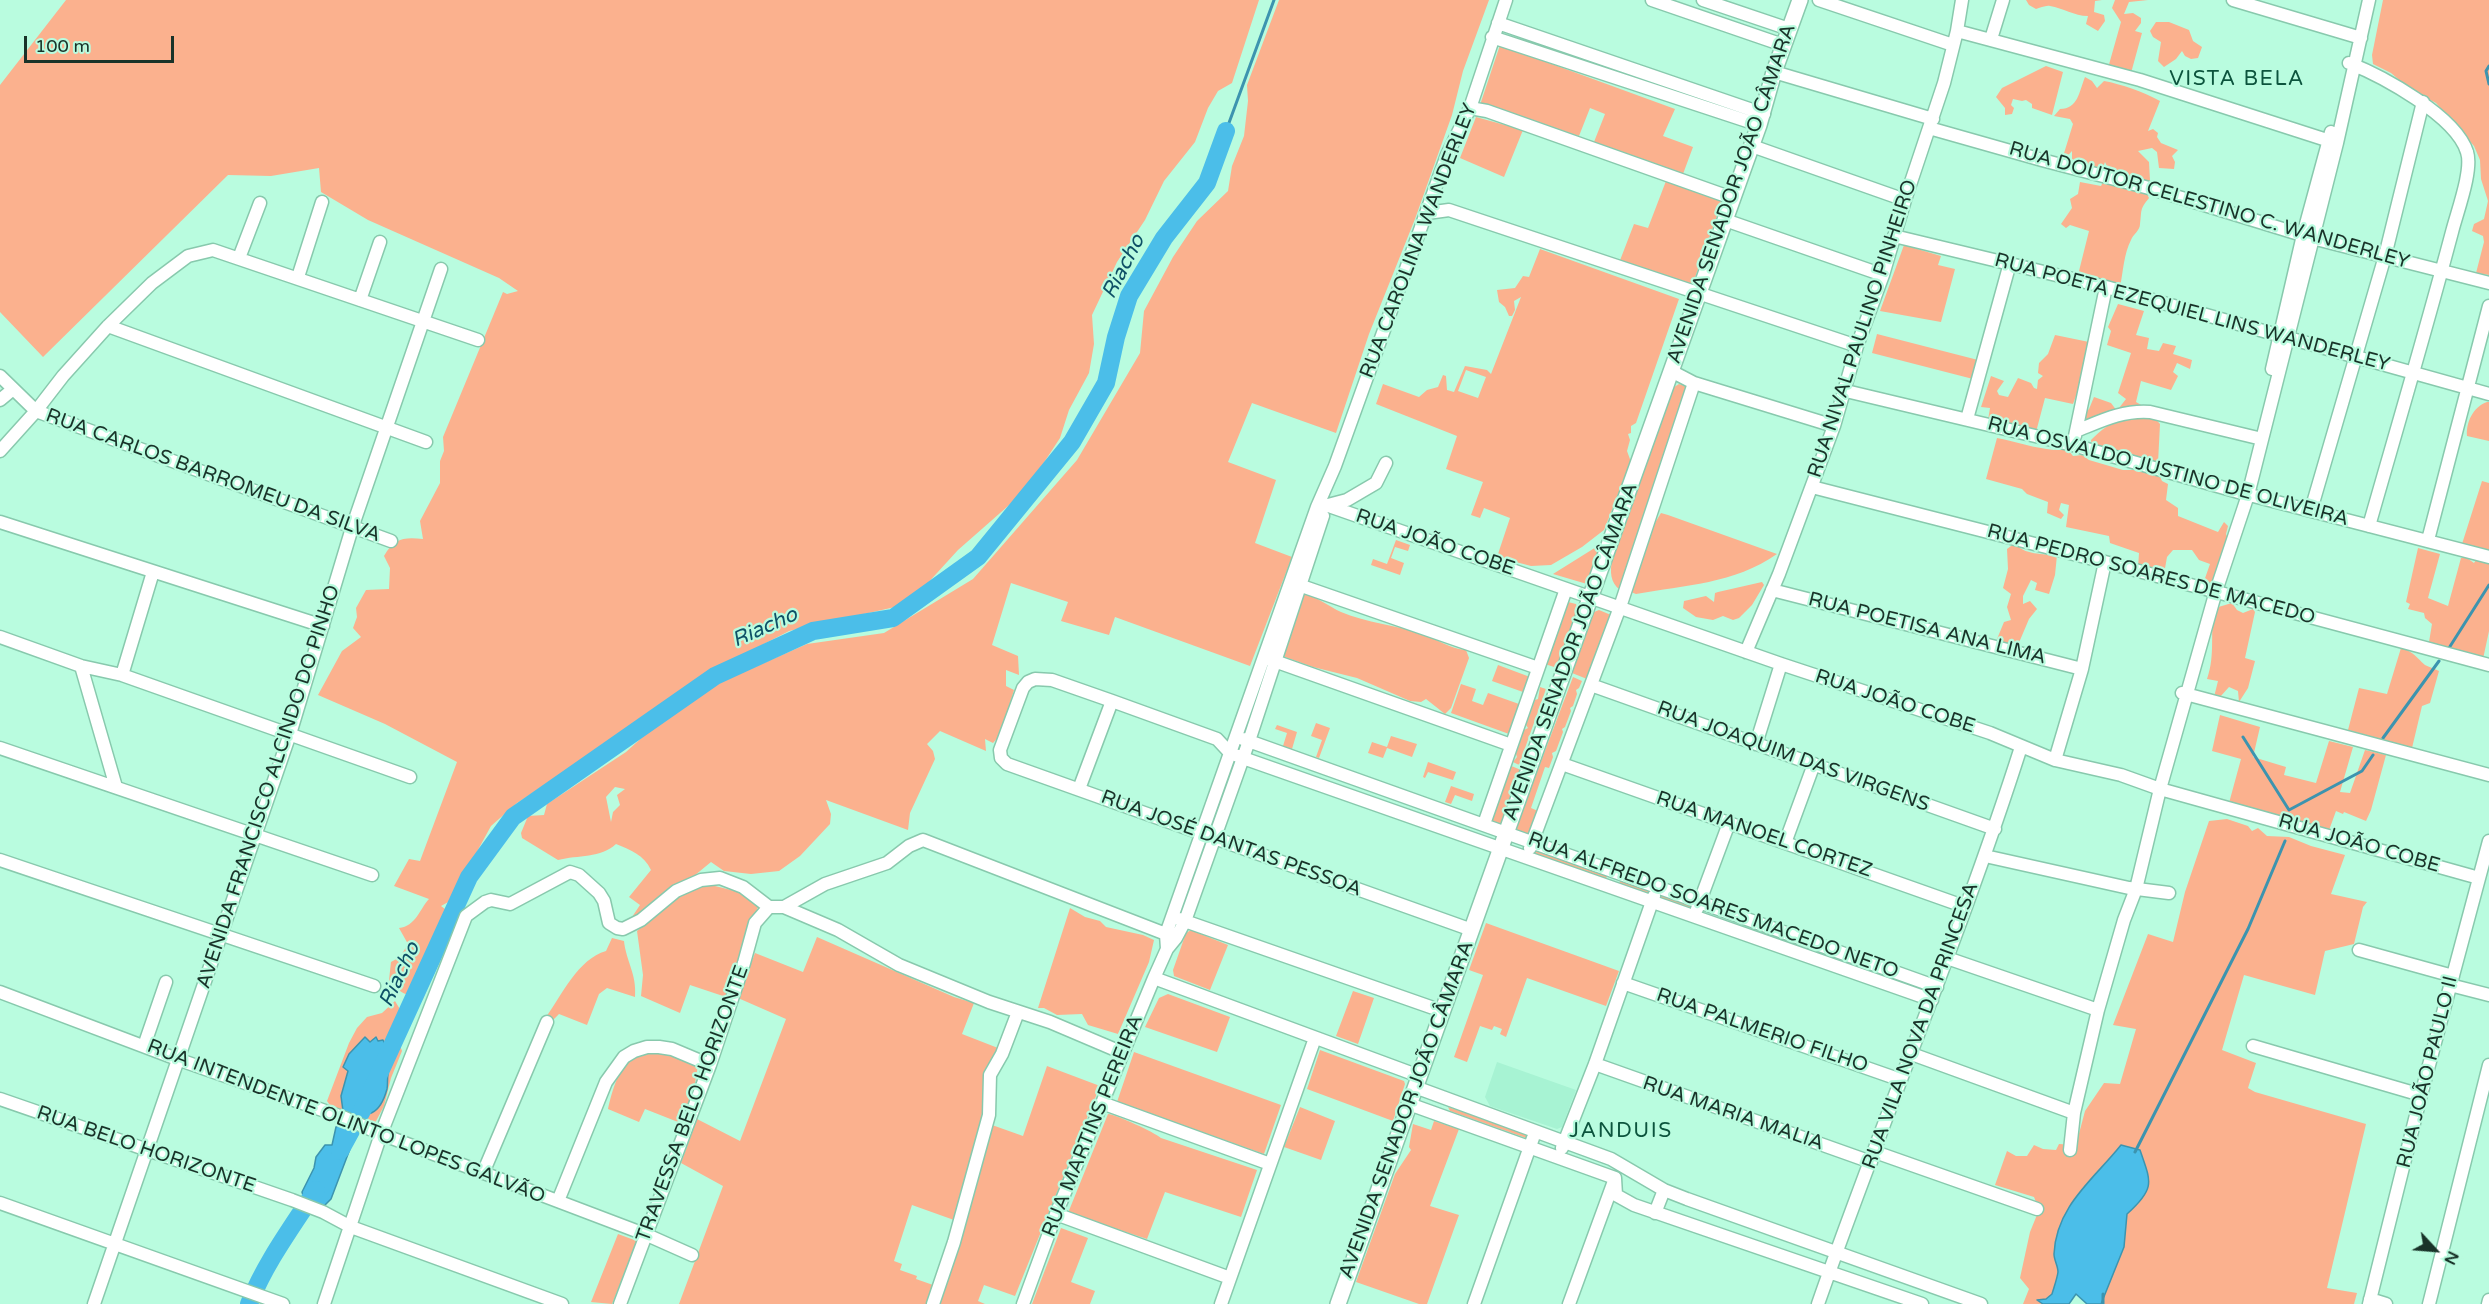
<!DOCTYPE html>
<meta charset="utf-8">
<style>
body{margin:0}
#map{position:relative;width:2489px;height:1304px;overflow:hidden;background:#b9fcdf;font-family:"Varela Round",sans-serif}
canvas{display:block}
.north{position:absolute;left:2405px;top:1220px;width:60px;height:60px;-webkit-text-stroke:4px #b9fcdf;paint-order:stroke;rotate:116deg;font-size:16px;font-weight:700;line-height:24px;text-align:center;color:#193329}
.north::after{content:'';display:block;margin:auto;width:21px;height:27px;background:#193329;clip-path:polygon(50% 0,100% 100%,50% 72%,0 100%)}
.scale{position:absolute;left:24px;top:36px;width:150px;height:27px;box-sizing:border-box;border:3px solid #193329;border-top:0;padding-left:8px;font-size:18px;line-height:21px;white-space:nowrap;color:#193329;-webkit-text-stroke:4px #b9fcdf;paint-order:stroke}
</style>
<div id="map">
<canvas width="2489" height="1304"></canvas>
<div class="north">N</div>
<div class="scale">100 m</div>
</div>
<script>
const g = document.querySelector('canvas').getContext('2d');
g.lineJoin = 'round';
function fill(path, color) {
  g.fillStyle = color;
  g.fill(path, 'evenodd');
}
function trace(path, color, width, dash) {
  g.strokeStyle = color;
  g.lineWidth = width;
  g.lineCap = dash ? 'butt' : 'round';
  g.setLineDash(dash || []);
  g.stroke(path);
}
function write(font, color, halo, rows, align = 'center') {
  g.font = font + ' "Varela Round",sans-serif';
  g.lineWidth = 4.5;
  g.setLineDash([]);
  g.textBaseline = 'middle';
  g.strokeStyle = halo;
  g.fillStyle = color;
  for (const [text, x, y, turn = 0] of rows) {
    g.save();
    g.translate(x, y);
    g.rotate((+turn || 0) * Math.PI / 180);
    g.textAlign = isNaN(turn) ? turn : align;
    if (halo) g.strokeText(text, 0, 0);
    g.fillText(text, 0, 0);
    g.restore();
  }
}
fill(new Path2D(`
 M1497,1062L1576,1090L1562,1127L1557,1129L1490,1106L1485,1097Z`), '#a7f3d3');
fill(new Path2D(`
 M66,0H1259L1232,83L1218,91L1208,108L1195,142L1164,181L1145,220L1117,262L1092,315L1094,344L1089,373L1069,410L1060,438L1039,470L1016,499L958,550L926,585L895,607L789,631L741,656L692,685L615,741L602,744L596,752L517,803L491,826L450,901L441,906L457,918L423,999C408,996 398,993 389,980L391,962L400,957L408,944L399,928C416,926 419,910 429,899L394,886L409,859L420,861L457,762L385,724L318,695L342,651L361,637L353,628L357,617L356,608L366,590L389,589L390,568L384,556C394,538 404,537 423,539L420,521L440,483V461L444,451L443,437L503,292L507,294L518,291L499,278L368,220L321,192L319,168L271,176L228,175L43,357L0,312V85Z
 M1279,0H1489L1463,71L1452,115L1415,219L1369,334L1336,433L1252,403L1228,462L1276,480L1255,543L1292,557L1250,666L1115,617L1109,635L1061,621L1068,602L1011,583L992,645L1018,656L1019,675L1006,670V686L1014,690L1001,734L993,743L985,739L986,751L940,731L927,744L933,751L935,759L910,813L908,830L826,800L831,814L830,824L800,856L779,871L751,874L724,871L711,862L694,876L677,885L638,916L632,917L640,905L629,897L651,870C644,855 631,850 616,844C601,858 578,855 558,860L522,838L521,833L528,816L544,815L547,804L626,752L648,732L716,684L807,644L884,633L973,579L1077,460L1140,353L1144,311L1173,257L1197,221L1228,191L1232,166L1244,136L1248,101L1247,85ZM615,787L625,789L617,795L620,805L613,812L611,822L606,797Z
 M2026,0H2102L2095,1L2094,12L2104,15L2105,21L2098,31L2086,24L2088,16C2074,16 2063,8 2050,6C2046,5 2040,8 2036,9L2029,5Z
 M2115,0H2148L2129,2L2124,14L2133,13L2141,18V23L2135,31L2142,33L2131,73L2108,68L2121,22L2112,8Z
 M2383,0H2489V275L2476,273L2484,242L2483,236L2472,231L2474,224L2484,219L2488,201L2481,179L2480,160L2474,146L2436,103L2410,89L2391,73L2373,64L2372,55Z
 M2156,22H2169L2189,30L2193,41L2202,47L2198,58L2191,59L2185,56L2182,51L2176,59L2164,67L2158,61L2161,42L2153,37L2150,31Z
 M1500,45L1675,109L1663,136L1693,147L1683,174L1594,142L1605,114L1590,108L1579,136L1480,105Z
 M2046,66L2063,72L2052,115L2032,108V104L2026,100L2022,101L2013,99L2011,105L2014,108L2012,114L2005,115V108L1996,97L2002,88Z
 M2085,77L2092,81L2097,88L2104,81C2121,84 2144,92 2160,101L2148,131L2153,129L2158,133L2157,137L2161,143L2178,150L2172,156L2175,162L2174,169L2159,168L2157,152L2152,148L2138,151L2149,162L2150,181L2145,183L2110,173L2105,162L2102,170L2087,168L2072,159V151L2061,163L2073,124L2070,119L2054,116L2060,109C2078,109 2079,92 2085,77Z
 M1476,117L1523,130L1504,177L1460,158Z
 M1666,181L1723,199L1692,286L1619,263L1634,224L1648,228Z
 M2080,182L2101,186L2103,182L2124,184L2129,191L2137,188L2147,194L2149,198C2139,210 2142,211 2140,224C2140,231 2133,234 2131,240C2124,253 2123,272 2120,287L2078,275L2089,231L2070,225L2066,228L2061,224L2072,208L2070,199L2078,194Z
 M1904,245L1941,256L1938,265L1955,269L1941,322L1880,311Z
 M1540,249L1679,299L1636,423L1631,426V433L1628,434L1630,440L1627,451L1631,462L1604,530L1582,547L1551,565L1531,566L1497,557L1510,518L1484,508L1480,518L1471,515L1483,482L1446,469L1457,436L1376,404L1383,384L1419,397L1427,390L1438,387L1443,375L1446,376L1447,390L1454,392L1465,366L1487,370L1491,374L1521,297L1514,301L1515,310L1512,316H1509L1505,307L1499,302L1497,290L1515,288L1523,276L1529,277ZM1466,370L1486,377L1478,398L1458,391Z
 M2118,304L2144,311L2136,335L2149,338L2147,349L2159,351L2163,343L2176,346L2173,354L2192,360L2190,369L2177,363L2173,372L2178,376L2171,390L2141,381L2136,402L2143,406L2119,408L2126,399L2118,393L2131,353L2107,345L2111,331L2108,327Z
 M1877,334L1978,360L1973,379L1872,353Z
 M2055,335L2089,342L2086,369L2073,404L2045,398L2036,432L1988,420L1990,408L1981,407L1991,376L2004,381L1997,391L1999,395L2008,397L2018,378L2031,383L2034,388L2037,389L2038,380L2043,376L2038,373L2039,363L2048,354Z
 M1679,384L1685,386L1686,390L1620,590C1610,582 1610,572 1612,560L1671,389Z
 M2094,397L2111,403L2117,411L2086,422L2084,414L2089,409Z
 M2487,402H2489V441L2467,436C2466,422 2473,407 2487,402Z
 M2153,416L2160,424L2158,463L2161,467L2092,445L2091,440C2113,418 2124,418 2153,416Z
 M1997,438C2017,442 2034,448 2054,450L2061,445L2065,446L2073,456L2082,455L2089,460L2123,470H2157L2162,481L2168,484L2166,500L2178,508V516L2218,532L2224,522L2228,526L2226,534L2229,541L2214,587L2203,584L2210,564L2199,560L2192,550H2173L2167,557L2164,574L2138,568L2139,553L2110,543L2109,536L2066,527L2069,505L2061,503L2059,510L2064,515L2061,519L2047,513L2048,502L2027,494L2022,489L1986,479Z
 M2482,481L2489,483V550L2462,544Z
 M1661,513L1668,515L1777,554C1734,584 1685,585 1636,594L1631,592L1650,531Z
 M1396,540L1410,545L1408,551L1395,547L1391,558L1404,563L1400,575L1371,565L1373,559L1387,564Z
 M2015,543C2023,555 2044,554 2057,555L2055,575L2049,594L2035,590L2037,583L2031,580L2023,596V604L2030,601L2037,609L2029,619L2018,645C2009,647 2002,645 1997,639L2004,622L2011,620L2007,607L2011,594L2003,588L2008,569L2007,549Z
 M1601,544L1587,584L1553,574Z
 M2418,548L2440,554L2428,598L2448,606L2461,558H2467L2474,563L2476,560L2489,562V631L2483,659L2429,642L2432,624L2425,618L2424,613L2408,609L2410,604L2406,602Z
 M1762,582L1764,585L1752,605L1739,618L1733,620L1723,616L1713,620L1696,617L1683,608L1684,601L1706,596L1714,602L1715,593L1718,592Z
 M1304,594C1318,597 1328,606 1341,612C1367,623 1396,625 1422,634C1437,639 1450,649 1466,650L1469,658L1451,708L1445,714L1426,699L1421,702L1410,701L1357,678L1313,667L1285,657L1282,654Z
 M1568,602L1576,604L1578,609L1557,668L1545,664Z
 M2232,603L2237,610L2243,613L2253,609L2255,612L2245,658L2255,661L2248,688L2239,702L2238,691L2229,687L2220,697H2214L2218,681L2207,679C2216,653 2209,633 2215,608Z
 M1599,610L1611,615L1587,679L1572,673L1594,612Z
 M2401,648C2414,652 2416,657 2425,665C2429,667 2435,669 2439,671L2430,703L2422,706L2412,748L2348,730L2359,688L2387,694Z
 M1498,665L1530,677L1509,734L1451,713L1461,684L1476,689L1472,701L1483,705L1488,693L1519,704L1523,692L1492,681Z
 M1573,677L1582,681L1579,688L1576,690L1577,694L1573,706L1570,708L1571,711L1565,727L1562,729L1563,732L1556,751L1552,753L1553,757L1549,768L1545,767L1531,808L1538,811L1529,835L1515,830Z
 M1540,687L1546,689L1519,765L1513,762L1517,757L1516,754L1524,730L1528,728L1526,725L1535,700L1538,699Z
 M2220,715L2260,727L2253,757L2286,767L2284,775L2316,783L2329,741L2353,747L2340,792L2350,793L2365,750L2386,755L2371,810L2366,821L2344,812L2343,814L2336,811L2328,833L2229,803L2241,759L2212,751Z
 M1316,723L1330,728L1319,758L1316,757L1322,740L1311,736Z
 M1277,725L1297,732L1292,749L1283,746L1287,733L1275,729Z
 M1391,736L1417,744L1412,757L1387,748L1383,758L1368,753L1372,742L1387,747Z
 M1428,762L1456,772L1453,780L1428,772L1425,778L1423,777Z
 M1509,765L1521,770L1501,825L1490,823Z
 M1451,786L1474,794L1472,801L1455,795L1451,804L1445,802Z
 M2227,819L2248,826L2252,831L2258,828L2267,836L2289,837L2311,846L2345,855L2331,894L2367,902L2363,907L2354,944L2325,951L2315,995L2244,975L2222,1050L2256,1063L2248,1088L2255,1092L2366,1124L2327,1288L2357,1293L2354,1304H2101L2124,1247L2127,1214L2139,1203L2143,1159L2140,1150L2121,1145C2094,1179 2056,1206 2054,1254C2054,1260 2058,1266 2058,1272C2057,1279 2054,1287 2052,1295L2046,1299L2038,1300L2043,1304H2023L2029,1289L2020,1278L2030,1232L2041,1205L2036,1202L2034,1197L1995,1185L2007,1151L2016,1156H2027L2034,1145L2043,1149L2056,1150L2059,1144L2076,1145L2085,1111L2104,1083L2120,1084L2136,1029L2113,1025L2148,934L2173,942L2185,892L2209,821Z
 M1536,849L1606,873L1607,877L1605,879L1534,855Z
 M1621,879L1690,903L1691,907L1690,910L1619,884Z
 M707,884L747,894L759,905C745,934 737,967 726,997L690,985L680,1013L641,996L643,975L637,931L680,893Z
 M1070,908L1085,917L1100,921L1106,927L1143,935L1154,940L1149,962L1118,1034L1088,1025L1082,1014L1057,1015L1044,1008H1038Z
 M1486,923L1619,971L1606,1006L1527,978L1506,1037L1500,1034L1502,1029L1494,1026L1492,1030L1480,1026L1467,1062L1454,1057L1483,975L1469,970Z
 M1191,930L1228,945L1210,990L1174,976L1173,970L1186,933Z
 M817,937L954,997L974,1003L962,1034L998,1048L984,1071L982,1113L979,1130L954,1220L912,1205L894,1261L902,1264L900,1270L917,1276L916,1279L933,1285L927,1304H679L723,1186L681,1163L697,1119L740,1141L786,1019L738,998L755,953L803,972Z
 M612,938L624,941C626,961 637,974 635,997L607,988L599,994L587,1025L559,1014L552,1021L546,1017C562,995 578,959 606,951Z
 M1353,991L1374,998L1358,1044L1336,1036Z
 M1168,994L1230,1017L1217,1052L1145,1027L1159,998Z
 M395,1001L401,1011L394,1029L402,1051L391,1078L384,1106L375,1123C358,1121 337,1116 327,1101L349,1043L357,1028L367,1017L382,1013Z
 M1320,1050L1404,1081L1405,1084L1393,1121L1307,1089Z
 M669,1051L698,1065L693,1096L678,1122L645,1109L639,1122L608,1109C612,1091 620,1060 640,1052C648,1049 661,1051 669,1051Z
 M1134,1052L1281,1105L1264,1154L1117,1102Z
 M1047,1066L1100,1086L1015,1296L984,1285L978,1301L985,1304H939L975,1175L979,1177L992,1125L1023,1136Z
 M1300,1107L1335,1121L1321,1160L1284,1147Z
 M1448,1107L1528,1134V1137L1526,1138L1450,1111Z
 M1108,1114C1117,1115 1154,1132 1161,1138L1257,1170L1241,1217L1165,1192L1147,1239L1068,1213Z
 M1434,1121L1459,1129L1430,1206L1459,1215L1427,1304H1419L1356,1282L1395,1174L1411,1150L1409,1147L1413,1124L1431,1130Z
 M1061,1228L1088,1238L1071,1282L1095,1291L1090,1304H1032Z
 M618,1234L637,1241L612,1304L591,1302Z`), '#fbb18e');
const water = new Path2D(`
 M365,1037L370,1042L376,1037L378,1041L383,1040L388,1051L385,1072L388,1074C387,1080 388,1084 387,1089C380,1115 368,1119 343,1111L341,1096L348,1071L343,1067L349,1054Z
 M340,1125L353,1132V1141L331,1199L324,1206L304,1199L302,1192L314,1168L316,1157L325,1145H332L336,1127Z
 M2121,1145L2140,1150C2151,1182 2156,1188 2127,1214L2124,1247L2101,1304H2087L2076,1294L2069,1304H2043L2037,1300L2046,1299L2052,1294C2054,1287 2057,1279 2058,1272C2058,1266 2054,1260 2054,1254C2056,1206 2094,1179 2121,1145Z`);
fill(water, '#4bbee9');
trace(water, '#3c94af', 1.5);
trace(new Path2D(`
 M2489,66L2486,71L2489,84
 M1226,131L1274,0
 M2449,648L2489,585
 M2243,737L2289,810L2362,771L2373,755
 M2383,738L2439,661
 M2135,1152L2248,929L2285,841
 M2103,1294V1304`), '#3c94af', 3);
trace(new Path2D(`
 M340,1151L363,1109L469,877L513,817L715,676L813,631L893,618L978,557L1072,442L1106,383L1116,337L1129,296L1164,238L1207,183L1226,131
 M249,1304C265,1263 292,1227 316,1190`), '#4bbee9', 18);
const minor = new Path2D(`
 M1652,0L1783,45
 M1703,0L1789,29
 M1819,0L1953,45
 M2233,0L2361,38
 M1498,23L1764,114
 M1957,31L2140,80L2336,143
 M1492,37L1759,125
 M1991,39L2003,0
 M2349,63C2382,76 2456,116 2467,152C2473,170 2457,212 2452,232C2426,330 2397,428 2369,526
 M1774,72L1933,119
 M1470,108L1487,111L1732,198
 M1929,128L2042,160L2149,188L2312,238L2489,283
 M1752,146L1905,200
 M1427,213L1449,210L1857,346
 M1725,220L1883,275
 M1894,236L2106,287L2489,394
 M239,258L260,203
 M298,277L322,202
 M360,300L380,242
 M108,326L426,442
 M2272,369L2303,235L2331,132
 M1671,371L1694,383L1834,426
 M0,376L36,411L391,541
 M1846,391L2073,445L2242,493L2489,557
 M0,400L12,390
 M1967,419L2010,263
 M2076,431C2101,421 2122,410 2150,412L2262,439
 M2075,436L2106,287
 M0,451L36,411L63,376L108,326L152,283L188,256L213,250L478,340
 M1812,487L2105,562L2489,665
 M1328,505L1347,500L1376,483L1386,463
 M1317,507L1326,505L1781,664L1990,733L2055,760L2121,775L2160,789L2479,878
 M2311,510L2385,256L2423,102
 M0,522L323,626
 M2428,540L2489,306
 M1293,583L1538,668
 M1772,590L2082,669
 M0,637L81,666L122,675L410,777
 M1746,652L1779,574L1834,426L1857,346L1883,275L1905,200L1944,83L1957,31L1962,0
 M1266,658L1511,745
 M81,666L116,787
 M122,675L153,572
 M1591,685L1995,829
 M2182,693L2489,775
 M1243,739L1937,987
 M1756,744L1781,664
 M0,748L372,875
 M2055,760L2082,669L2105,562
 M1562,764L1966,907
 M1079,789L1112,701
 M1484,824L1566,589
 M1785,843L1814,764
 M1530,848L1620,607L1694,383
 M1985,856L2129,888L2169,893
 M0,860L374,986
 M784,907L825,884L887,863L909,846L923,840L1171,936
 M1697,909L1729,823
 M1179,919L1442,1011
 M1472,930L1007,764L1001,758L1000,750L1023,688L1028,682L1035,679L1052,680L1112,701L1217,739L1230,753L1243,758L1932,1000
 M1167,949L1166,934L1317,507L1335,466L1447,155L1470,108L1506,0
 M2359,950L2453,976
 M1947,958L2098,1010
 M1154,978L1419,1076
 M1623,983L1901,1080
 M2450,985L2489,995
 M0,992L177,1059L345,1118L381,1134L647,1235L692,1255
 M144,1046L166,982
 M2253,1046L2421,1095
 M1909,1053L2074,1113
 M1595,1064L1871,1162
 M1415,1087L1611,1159L1664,1190L1687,1199L1981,1304
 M0,1099L292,1200L323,1212L351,1227L562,1304
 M1102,1103L1270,1164
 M1409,1104L1615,1178L1616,1195L1634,1205L1922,1304
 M1562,1148L1595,1064L1654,896
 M2070,1150L2074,1113L2098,1010L2124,920L2136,889L2160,789L2216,591L2248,495L2337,143L2369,0
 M1875,1152L2037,1209
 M483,1173L547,1022
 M558,1201L606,1082L624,1057L634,1051L647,1047H659L672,1049L710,1065
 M0,1203L283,1304
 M1655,1213L1664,1190
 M1056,1214L1230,1278
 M2370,1299L2386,1304
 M94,1304L290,734L352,528L441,269
 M324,1304L381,1134L466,916L485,902L491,900L510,904L570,872L579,875L599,893L604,901L609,923L617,928L623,929L641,920L676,891L701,880L720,878L743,887L769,907H784L838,930L899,965L989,1002L1050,1022L1123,1053
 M620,1304L710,1065L744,963L755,923L769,907
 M933,1304L954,1242L989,1115L990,1075L1002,1054L1018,1012
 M1023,1304L1056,1214L1154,978L1167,949L1176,938L1185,921L1249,741L1323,516
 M1221,1304L1315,1038
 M1474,1304L1533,1138
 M1569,1304L1614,1181
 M1818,1304C1883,1117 1961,935 2021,747
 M2369,1304L2421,1095L2489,841
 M2429,1304L2489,1065
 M2488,1304L2489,1300`);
const major = new Path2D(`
 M1338,1304L1759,125L1774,72L1800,0`);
trace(minor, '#88c9ad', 15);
trace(major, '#88c9ad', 18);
trace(minor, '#fff', 12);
trace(major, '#fff', 15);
write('20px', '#193329', '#b9fcdf', [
 ["AVENIDA SENADOR JOÃO CÂMARA",1732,194,-71],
 ["RUA DOUTOR CELESTINO C. WANDERLEY",2209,206,16],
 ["RUA CAROLINA WANDERLEY",1419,241,-69],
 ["RUA POETA EZEQUIEL LINS WANDERLEY",2192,313,15],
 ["RUA NIVAL PAULINO PINHEIRO",1863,329,-72],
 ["RUA OSVALDO JUSTINO DE OLIVEIRA",2168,472,15],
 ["RUA CARLOS BARROMEU DA SILVA",213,476,20],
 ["RUA JOÃO COBE",1435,543,19],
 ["RUA PEDRO SOARES DE MACEDO",2151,575,15],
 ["RUA POETISA ANA LIMA",1927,629,14],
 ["AVENIDA SENADOR JOÃO CÂMARA",1571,652,-70],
 ["RUA JOÃO COBE",1895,702,18],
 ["RUA JOAQUIM DAS VIRGENS",1793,757,20],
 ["AVENIDA FRANCISCO ALCINDO DO PINHO",269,787,-72],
 ["RUA MANOEL CORTEZ",1764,835,19],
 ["RUA JOSÉ DANTAS PESSOA",1231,844,20],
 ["RUA JOÃO COBE",2359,844,16],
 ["RUA ALFREDO SOARES MACEDO NETO",1713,906,20],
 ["RUA VILA NOVA DA PRINCESA",1921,1026,-70],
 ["RUA PALMERIO FILHO",1762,1031,19],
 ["RUA JOÃO PAULO II",2428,1072,-76],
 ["TRAVESSA BELO HORIZONTE",693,1104,-70],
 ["AVENIDA SENADOR JOÃO CÂMARA",1407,1110,-70],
 ["RUA MARIA MALIA",1733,1114,19],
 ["RUA INTENDENTE OLINTO LOPES GALVÃO",346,1122,21],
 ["RUA MARTINS PEREIRA",1093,1126,-68],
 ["RUA BELO HORIZONTE",146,1150,19]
]);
g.letterSpacing = '1.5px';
write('21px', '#0c543d', '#b9fcdf', [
 ["VISTA BELA",2237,79],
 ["JANDUIS",1621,1131]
]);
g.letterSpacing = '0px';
write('italic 21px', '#0e5066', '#b9fcdf', [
 ["Riacho",1124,267,-63],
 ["Riacho",765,628,-24],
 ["Riacho",400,975,-65]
]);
</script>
